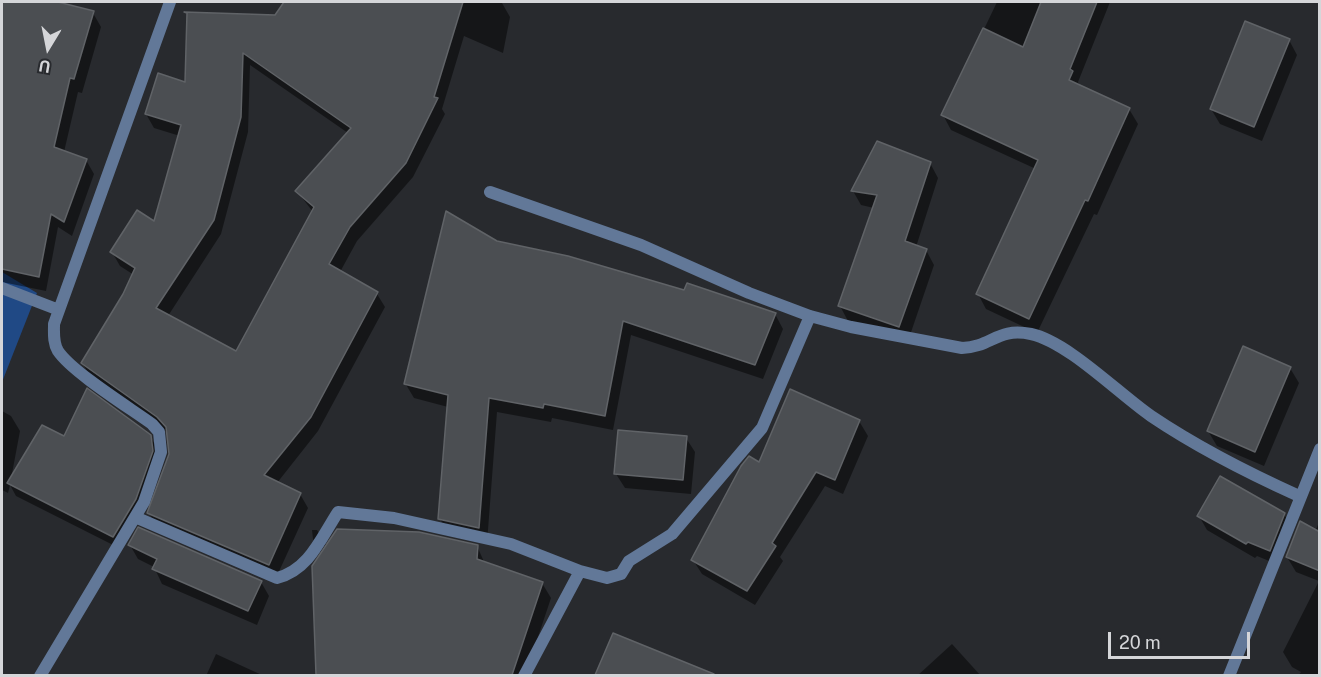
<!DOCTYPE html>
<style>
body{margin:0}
#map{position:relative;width:1321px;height:677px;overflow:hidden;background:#282a2e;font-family:"Public Sans",sans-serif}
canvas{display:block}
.frame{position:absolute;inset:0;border:3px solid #d5d6d9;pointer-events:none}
.north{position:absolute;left:18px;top:18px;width:60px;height:60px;-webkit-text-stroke:4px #282a2e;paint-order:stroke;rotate:190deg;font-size:16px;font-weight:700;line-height:24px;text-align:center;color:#d5d6d9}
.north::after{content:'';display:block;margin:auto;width:21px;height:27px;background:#d5d6d9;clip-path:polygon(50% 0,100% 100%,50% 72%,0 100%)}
.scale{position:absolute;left:1108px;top:632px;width:142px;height:27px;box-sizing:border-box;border:3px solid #d5d6d9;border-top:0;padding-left:8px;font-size:18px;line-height:21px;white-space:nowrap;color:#d5d6d9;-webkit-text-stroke:4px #282a2e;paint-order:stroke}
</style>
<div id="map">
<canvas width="1321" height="677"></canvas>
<div class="frame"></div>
<div class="north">U</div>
<div class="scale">20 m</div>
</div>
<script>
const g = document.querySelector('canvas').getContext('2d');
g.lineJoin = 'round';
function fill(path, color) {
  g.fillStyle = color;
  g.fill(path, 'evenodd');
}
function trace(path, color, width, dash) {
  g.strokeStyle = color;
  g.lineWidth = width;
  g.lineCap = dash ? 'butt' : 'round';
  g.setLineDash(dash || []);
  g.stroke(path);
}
fill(new Path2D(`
 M2,272L37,293L2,382Z`), '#204985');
fill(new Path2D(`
 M2,2H53L93,13L101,27L82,93L78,92L64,152L86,160L94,174L72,236L58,227L46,291L2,282Z
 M286,2H498L502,3L510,17L503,53L464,36L442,109L445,114L413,177L357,241L340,272L377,294L385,307L318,431L277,483L300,494L308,508L276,578L157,527L149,513L170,454L168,433L91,377L82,363L134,275L120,266L112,252L155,223L180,136L154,128L146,114L186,84L187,13L275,16ZM250,65L348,133L297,191L313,212L236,354L168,316L221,234L248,132Z
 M997,2H1110L1078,82L1081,88L1129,109L1138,124L1097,215L1094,214L1037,333L986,309L978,294L1036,169L951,130L943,115Z
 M1289,40L1297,55L1262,141L1220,124L1211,109Z
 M930,163L938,178L916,247L926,250L934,265L908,341L848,321L840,306L874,208L861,205L853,191Z
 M497,243L775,314L783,329L763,379L631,335L613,430L552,418L551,422L497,412L487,543L449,534L440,519L448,407L414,398L405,383Z
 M1290,368L1299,383L1264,466L1217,446L1208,431Z
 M2,411L11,416L20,431L11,479L65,438L150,436L158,450L121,549L16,496L10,485L8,493L2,490Z
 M859,421L868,436L843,494L825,486L780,557L783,561L755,605L702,574L693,560L759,464Z
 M686,438L695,452L691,494L625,488L616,474Z
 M1284,514L1293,529L1279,565L1257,556L1255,558L1207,530L1199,516Z
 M1320,520V676H1298L1301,672L1292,667L1283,652L1319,581L1296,572L1287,557L1315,532Z
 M312,530H317L327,547L477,546L485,564L542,583L551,598L525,676H317L314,566L322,555L313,539Z
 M130,545L261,582L269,596L257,625L162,584L154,567L138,559Z
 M614,635L683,663L690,676H597Z
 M952,644L981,676H917Z
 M216,654L264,676H206Z`), '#0007');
const building = new Path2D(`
 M2,2H58L94,11L74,79L70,78L54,147L87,159L64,222L51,214L39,277L2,269Z
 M284,2H463L434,97L438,98L406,163L350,227L329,264L378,292L311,417L264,475L301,493L269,565L147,513L169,454L166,427L157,417L81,363L123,294L135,268L110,252L137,210L154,221L181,125L145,114L158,73L185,82L187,13L184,12L275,15ZM243,53L351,128L295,191L314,207L236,351L156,308L214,220L241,117Z
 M1041,2H1097L1070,69L1073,71L1069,80L1130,108L1088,201L1085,200L1029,319L976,294L1038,160L941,115L983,28L1023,47Z
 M1245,21L1290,39L1254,127L1210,109Z
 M877,141L931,162L905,241L927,249L899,327L838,306L877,195L851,191Z
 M446,211L497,241L568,256L684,290L687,283L776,313L755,365L623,321L605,416L544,404L543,408L489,398L479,528L438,519L448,395L404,384Z
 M1243,346L1291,367L1255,452L1207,431Z
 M87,388L151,435L153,451L136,499L113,537L7,483L42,425L64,436Z
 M790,389L860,420L835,480L816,472L772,543L776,546L747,591L691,560L741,466L749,456L759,462Z
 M618,430L687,436L683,480L614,474Z
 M1220,476L1285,513L1270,551L1248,542L1246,544L1197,516Z
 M1300,521L1320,532V571L1286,557Z
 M138,527L262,581L248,611L152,569L157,559L128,545Z
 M337,529L419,532L478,545L477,559L543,582L512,675H316L312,566Z
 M613,633L714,674L713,675H595Z`);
fill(building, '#4b4e52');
trace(building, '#606367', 1.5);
trace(new Path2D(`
 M490,192L641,245L749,293L810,316L851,327L962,348C992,347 997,327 1031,334C1068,342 1119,394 1151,416C1197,447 1248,473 1299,496
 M2,288L59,310
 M135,517L277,578C309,570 321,538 338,512L394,518L511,544L580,571
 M40,676L144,502L161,452L159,432L152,424C130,408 72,372 58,351C53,343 54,333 54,324L170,2
 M524,676L580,571L607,578L621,574L629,561L672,534L762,428L810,316
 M1229,676L1320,449`), '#627898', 12);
</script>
